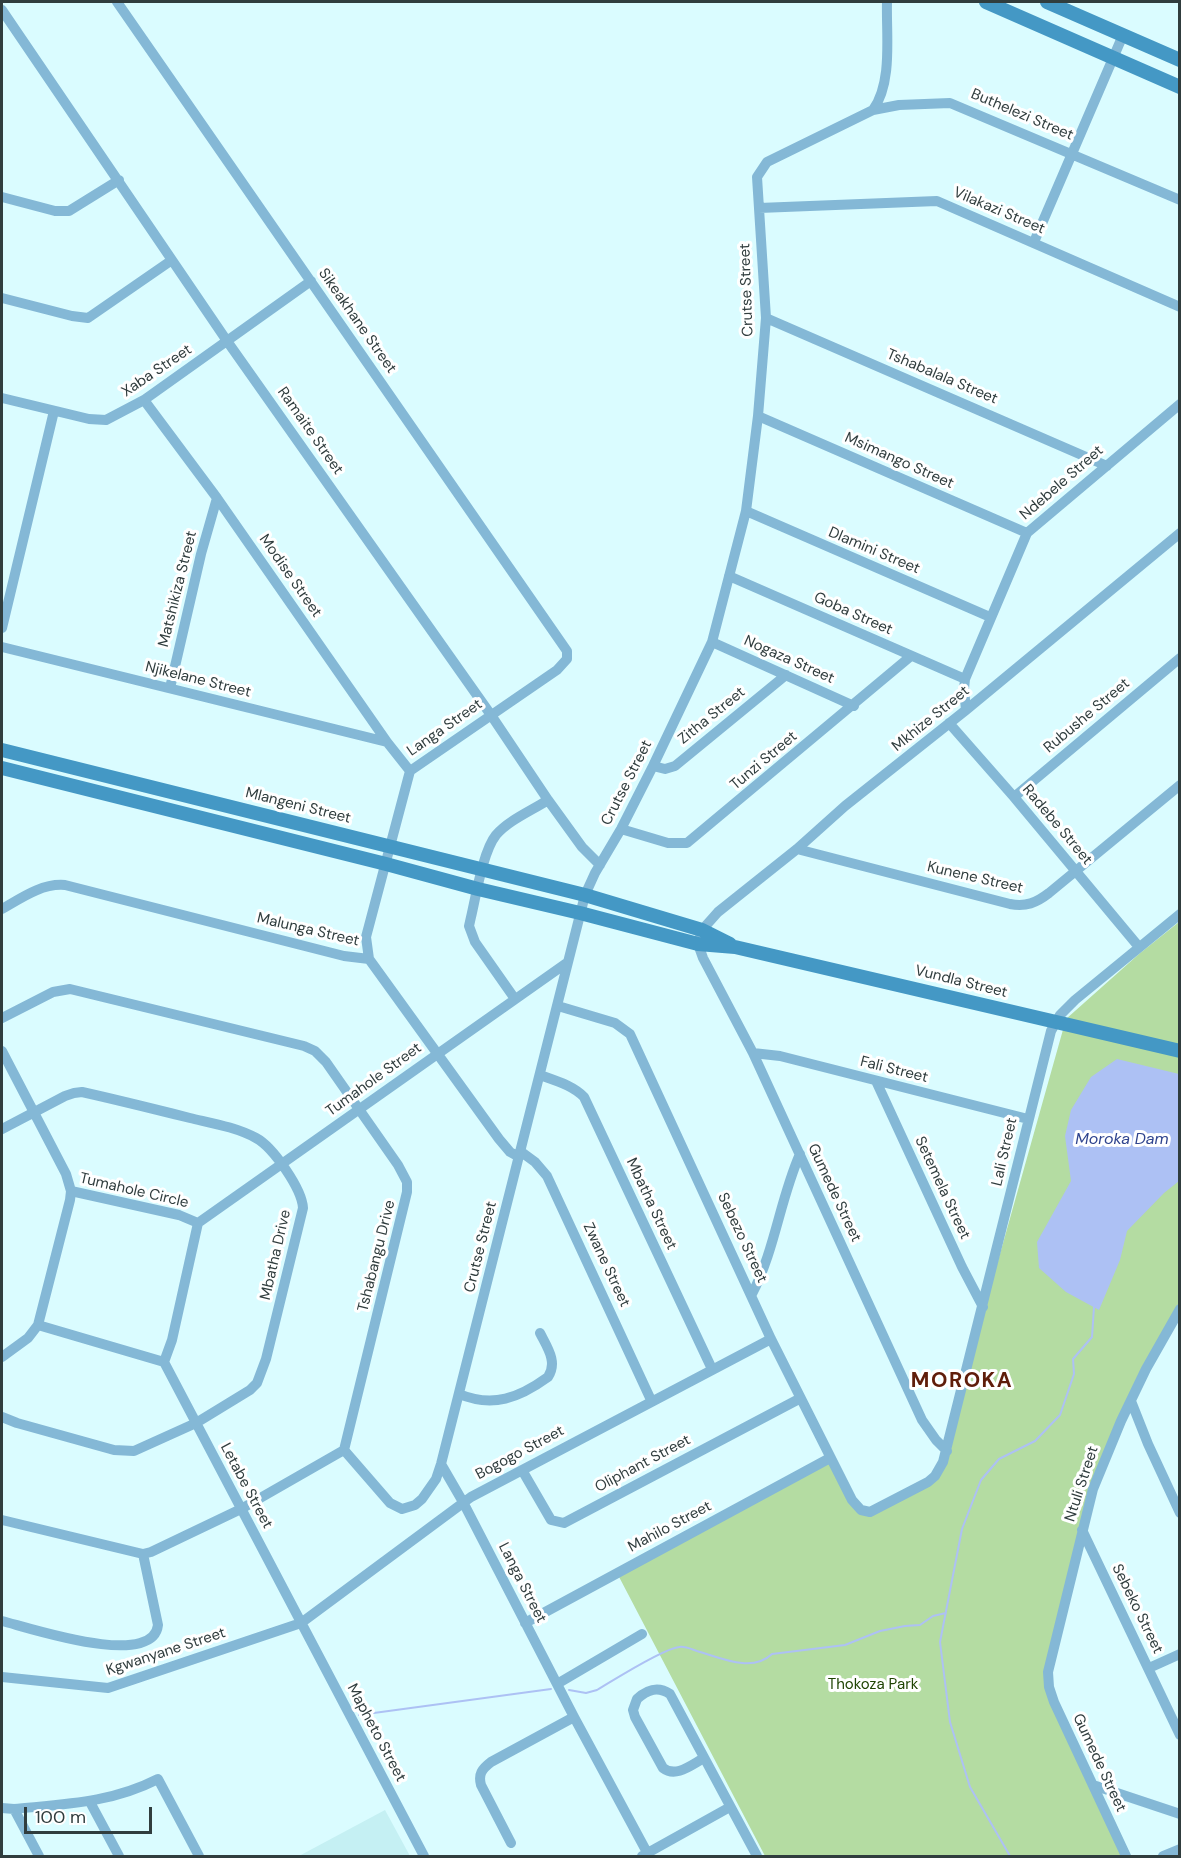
<!DOCTYPE html>
<style>
body{margin:0}
#map{position:relative;width:1181px;height:1858px;overflow:hidden;background:#dafcff;font-family:"DM Sans",sans-serif}
canvas{display:block}
.frame{position:absolute;inset:0;border:3px solid #303d3e;pointer-events:none}
.scale{position:absolute;left:24px;top:1807px;width:128px;height:27px;box-sizing:border-box;border:3px solid #303d3e;border-top:0;padding-left:8px;font-size:18px;line-height:21px;white-space:nowrap;color:#303d3e;-webkit-text-stroke:4px #fff;paint-order:stroke}
</style>
<div id="map">
<canvas width="1181" height="1858"></canvas>
<div class="frame"></div>
<div class="scale">100 m</div>
</div>
<script>
const g = document.querySelector('canvas').getContext('2d');
g.lineJoin = 'round';
function fill(path, color) {
  g.fillStyle = color;
  g.fill(path, 'evenodd');
}
function trace(path, color, width, dash) {
  g.strokeStyle = color;
  g.lineWidth = width;
  g.lineCap = dash ? 'butt' : 'round';
  g.setLineDash(dash || []);
  g.stroke(path);
}
function write(font, color, halo, rows, align = 'center') {
  g.font = font + ' "DM Sans",sans-serif';
  g.lineWidth = 6;
  g.setLineDash([]);
  g.textBaseline = 'middle';
  g.strokeStyle = halo;
  g.fillStyle = color;
  for (const [text, x, y, turn = 0] of rows) {
    g.save();
    g.translate(x, y);
    g.rotate((+turn || 0) * Math.PI / 180);
    g.textAlign = isNaN(turn) ? turn : align;
    if (halo) g.strokeText(text, 0, 0);
    g.fillText(text, 0, 0);
    g.restore();
  }
}
fill(new Path2D(`
 M385,1810L410,1856H299Z`), '#c5f0f3');
fill(new Path2D(`
 M1179,922V1312L1146,1375L1097,1487L1050,1666L1054,1695L1131,1856H765L617,1573L828,1462L864,1512L937,1478L1066,1019L1139,954Z`), '#b4dca2');
fill(new Path2D(`
 M1117,1059L1179,1074V1181L1164,1193L1127,1231L1120,1260L1099,1310L1066,1292L1039,1268L1037,1242L1071,1181L1065,1136L1071,1110L1091,1077Z`), '#adc1f4');
trace(new Path2D(`
 M569,1690L586,1693L597,1690C614,1680 662,1649 679,1647C685,1646 691,1649 697,1651C721,1658 752,1673 772,1654L845,1645L880,1631L905,1626L920,1625L933,1616L946,1613
 M359,1715L551,1689
 M1010,1856L970,1787L950,1722L940,1642L962,1529L981,1480L999,1459L1035,1441L1060,1415L1074,1374L1073,1359L1092,1337L1094,1307`), '#adc1f4', 2);
trace(new Path2D(`
 M117,2L567,651V659L557,670L410,771L366,937L369,959
 M2,10L227,341L491,715L548,800L582,847L600,865
 M873,110C893,82 886,35 887,2
 M2,197L55,211H69L119,180
 M759,208L937,201L1180,307
 M1034,242L1123,35
 M2,298L72,316L88,318L172,260
 M766,318L1107,466
 M2,398L89,419L106,420L144,400L311,281
 M144,400L217,498L387,742L410,771
 M758,416L1027,533
 M746,511L990,617
 M729,576L965,679
 M2,628L54,411
 M712,642L854,706
 M2,647L387,742
 M170,688L201,554L217,498
 M966,710L964,689L965,679L1027,533L1180,404
 M949,723L1014,797L1139,947
 M653,766L665,769L675,766L786,675
 M1014,797L1180,658
 M621,829L668,843H687L911,656
 M797,849L1010,904C1026,907 1036,903 1049,893L1180,785
 M2,909C21,898 42,883 65,885L344,956L369,959L499,1139L510,1152L519,1157
 M515,999L475,942L469,926L471,917C476,896 483,851 496,835C509,820 531,811 548,800
 M558,1006L615,1023L630,1034L771,1339L852,1500L861,1510L870,1512L928,1482L935,1476L943,1462L1051,1031L1060,1015L1075,1000L1180,914
 M2,1018L53,992L70,989L304,1046L315,1051L326,1062L398,1165L407,1182V1192L344,1450L241,1509L151,1552L143,1554L2,1520
 M2,1051L66,1174L71,1191L70,1200L38,1325L28,1338L2,1357
 M753,1053L780,1056L1028,1119
 M540,1075C556,1081 572,1085 584,1097L712,1369
 M876,1081L962,1267L983,1307
 M2,1129L65,1096L74,1093L82,1092C118,1100 154,1109 190,1118C211,1123 236,1127 256,1138C273,1147 302,1189 303,1208L266,1359L257,1383L250,1390L196,1423L134,1451L114,1450L17,1423L2,1417
 M520,1151L535,1162L547,1176L651,1400
 M71,1191L179,1215L198,1223
 M198,1223L568,962
 M752,1294C775,1250 780,1199 800,1154
 M38,1325L164,1362
 M164,1362L424,1856
 M164,1362L172,1340L198,1223
 M459,1394C493,1408 519,1398 548,1377C558,1362 547,1347 540,1333
 M1131,1401L1148,1444L1180,1513
 M344,1450L390,1503L402,1509L415,1505L422,1499L436,1479L441,1464L585,895L595,873L621,829L653,766L712,642L746,511L758,416L766,318L757,177L767,162L873,110L899,105L950,103L1180,200
 M947,1451L936,1440L922,1420L753,1053L703,958L698,944L702,930L718,912L797,849L845,806L966,710L1180,533
 M441,1464L463,1502L574,1717L649,1856
 M522,1470L551,1520L564,1523L799,1399
 M1082,1530L1180,1735
 M2,1621C27,1627 153,1670 158,1625L143,1554
 M525,1623L830,1458
 M1149,1668L1180,1654
 M2,1677L108,1688L301,1623L471,1497L771,1339
 M557,1684L642,1634
 M704,1758C691,1765 676,1778 663,1768L635,1717L633,1710L637,1699C648,1689 658,1686 670,1694L757,1856
 M1093,1785L1180,1814
 M90,1802L119,1856
 M2,1808L14,1809C65,1804 111,1803 158,1779L199,1856
 M14,1809L39,1856
 M511,1843L481,1785C478,1774 482,1769 491,1762L574,1717
 M642,1856L730,1807
 M1126,1856L1054,1702L1049,1687L1048,1672L1093,1489L1121,1421L1146,1369L1180,1309
 M1163,1856L1180,1849`), '#84b8d6', 10);
trace(new Path2D(`
 M986,2L1180,87
 M1047,2L1180,60
 M2,750L585,895L702,930L730,944
 M2,768L386,864L478,889L580,913L698,944L735,947L1180,1051`), '#4498c5', 14);
write('15px', '#303d3e', '#fff', [
 ["Buthelezi Street",1022,115,23],
 ["Vilakazi Street",999,211,23],
 ["Crutse Street",747,290,-92],
 ["Sikeakhane Street",357,321,55],
 ["Xaba Street",157,371,-34],
 ["Tshabalala Street",942,377,23],
 ["Ramaite Street",310,431,55],
 ["Msimango Street",899,461,24],
 ["Ndebele Street",1062,483,-41],
 ["Dlamini Street",874,551,23],
 ["Modise Street",290,576,55],
 ["Matshikiza Street",178,589,-76],
 ["Goba Street",853,614,24],
 ["Nogaza Street",789,660,24],
 ["Njikelane Street",198,680,14],
 ["Zitha Street",712,716,-39],
 ["Rubushe Street",1087,716,-40],
 ["Mkhize Street",931,719,-39],
 ["Langa Street",445,728,-35],
 ["Tunzi Street",764,761,-40],
 ["Crutse Street",627,783,-63],
 ["Mlangeni Street",298,806,14],
 ["Radebe Street",1057,825,50],
 ["Kunene Street",975,878,13],
 ["Malunga Street",308,930,13],
 ["Vundla Street",961,982,14],
 ["Fali Street",894,1070,14],
 ["Tumahole Street",374,1080,-36],
 ["Lali Street",1005,1152,-77],
 ["Setemela Street",942,1188,65],
 ["Tumahole Circle",134,1191,13],
 ["Gumede Street",834,1193,65],
 ["Mbatha Street",651,1204,65],
 ["Sebezo Street",742,1238,65],
 ["Crutse Street",481,1247,-76],
 ["Mbatha Drive",276,1255,-77],
 ["Tshabangu Drive",377,1256,-76],
 ["Zwane Street",606,1265,65],
 ["Bogogo Street",520,1453,-28],
 ["Oliphant Street",643,1464,-28],
 ["Ntuli Street",1082,1484,-72],
 ["Letabe Street",246,1486,62],
 ["Mahilo Street",670,1527,-28],
 ["Langa Street",522,1583,63],
 ["Sebeko Street",1137,1609,64],
 ["Kgwanyane Street",166,1652,-18],
 ["Mapheto Street",376,1733,62],
 ["Gumede Street",1099,1763,65]
]);
write('15px', '#1f4403', '#fff', [
 ["Thokoza Park",873,1685]
]);
write('italic 16px', '#2f448e', '#fff', [
 ["Moroka Dam",1122,1140]
]);
g.letterSpacing = '1.5px';
write('bold 21px', '#5f1d0a', '#fff', [
 ["MOROKA",962,1381]
]);
g.letterSpacing = '0px';
</script>
